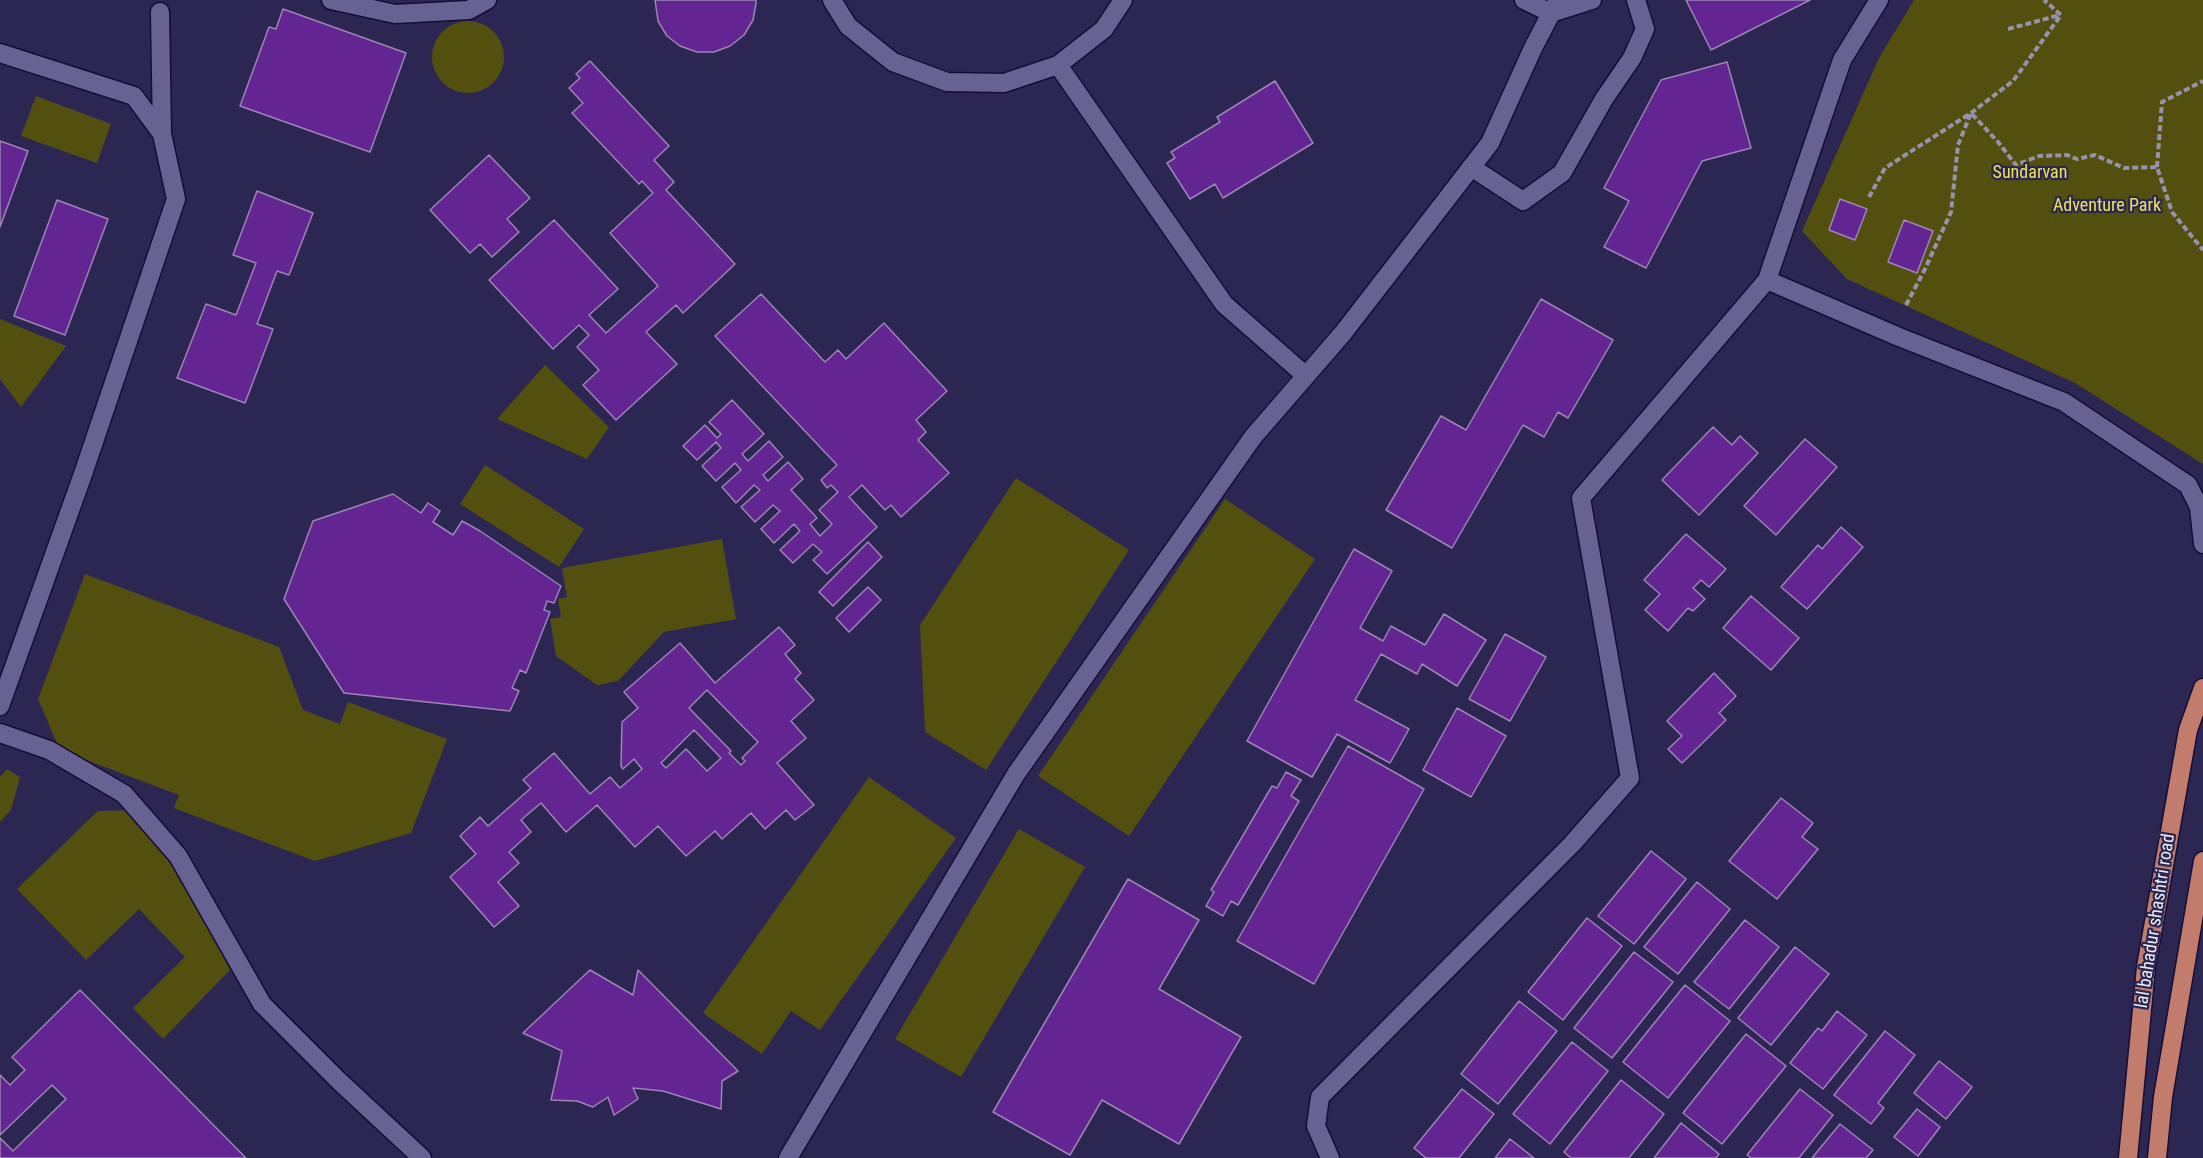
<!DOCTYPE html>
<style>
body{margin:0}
canvas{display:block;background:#2c2752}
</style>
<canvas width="2203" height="1158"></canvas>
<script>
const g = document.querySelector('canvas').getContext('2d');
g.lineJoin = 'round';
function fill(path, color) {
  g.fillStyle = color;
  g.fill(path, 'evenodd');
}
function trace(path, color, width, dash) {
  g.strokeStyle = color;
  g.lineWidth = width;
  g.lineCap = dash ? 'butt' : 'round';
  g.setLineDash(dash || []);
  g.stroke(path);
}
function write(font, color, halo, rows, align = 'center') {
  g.font = font + ' "Roboto Condensed",sans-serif';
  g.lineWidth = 4.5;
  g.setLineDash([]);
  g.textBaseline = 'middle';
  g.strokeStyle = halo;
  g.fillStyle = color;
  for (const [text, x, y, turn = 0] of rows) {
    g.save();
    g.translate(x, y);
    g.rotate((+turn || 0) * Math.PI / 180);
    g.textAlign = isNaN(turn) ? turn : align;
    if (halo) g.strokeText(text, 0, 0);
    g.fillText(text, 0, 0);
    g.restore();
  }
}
fill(new Path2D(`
 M1914,0H2203V464L2075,383L1847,279L1802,231L1879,58Z
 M432 57a36 36 0 1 1 72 0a36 36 0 1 1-72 0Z
 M36,96L111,124L97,163L21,136Z
 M0,319L66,346L21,407L0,379Z
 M545,365L609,427L587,459L497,419Z
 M485,465L584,529L559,567L460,504Z
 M1016,478L1129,550L986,770L925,732L920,625Z
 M1225,499L1315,559L1129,836L1038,776Z
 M722,539L736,619L664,632L618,681L597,685L556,656L550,619L561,617L558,599L567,597L562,568Z
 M85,574L279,647L303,710L340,724L348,702L447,739L411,833L315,861L174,808L179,795L60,750L38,699Z
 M7,769L20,777L11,810L0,822V777Z
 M869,777L956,838L820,1030L791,1011L762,1054L703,1013Z
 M134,810L167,844L230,970L163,1039L133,1008L185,957L139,909L86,960L17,889L98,811Z
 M1019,829L1085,867L961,1077L895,1039Z`), '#534f0f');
const building = new Path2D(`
 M655,0H756V3L753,20L744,35L730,46L714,52H697L680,46L667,36L658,21Z
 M1686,0H1810L1711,50Z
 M283,9L406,53L370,152L240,106L269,27L276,29Z
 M590,61L669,146L654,160L674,182L666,190L735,264L683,313L676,305L646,332L677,364L616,420L583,385L599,370L577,347L589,335L579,325L553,349L489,280L554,220L618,289L589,315L606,333L658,286L610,233L653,193L642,181L639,184L572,113L583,103L569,88L580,78L576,74Z
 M1727,62L1751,148L1702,161L1646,268L1604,247L1629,201L1604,188L1661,80Z
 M1275,81L1313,143L1223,198L1215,184L1190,199L1167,163L1175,158L1171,152L1220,122L1217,117Z
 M0,141L28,151L0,227Z
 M489,155L530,198L507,219L519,232L492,257L480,244L470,253L430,210Z
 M257,191L313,213L289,275L277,271L257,324L273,329L245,403L177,378L206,304L236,315L256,263L233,255Z
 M1840,199L1867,209L1855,240L1829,230Z
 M57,200L108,219L65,335L14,316Z
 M1904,220L1933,231L1917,273L1888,262Z
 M761,294L825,362L838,350L846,359L884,323L947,391L916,420L926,432L918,440L949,473L901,517L891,505L885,510L862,485L849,497L877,527L827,574L813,560L822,552L813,544L793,563L780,550L800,531L794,524L774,543L761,529L780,511L773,505L755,522L741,507L760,490L754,485L736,503L722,487L741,470L735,463L716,481L702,466L721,448L716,442L697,460L683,446L705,425L717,438L721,434L709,422L732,400L764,434L742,454L748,461L769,441L783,457L763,475L768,481L788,462L803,479L791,490L817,518L810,524L820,536L832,524L819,510L838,492L831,485L827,488L821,480L837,465L715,336Z
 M1541,299L1613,340L1568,418L1558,412L1544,437L1523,425L1452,548L1386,510L1441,416L1466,430Z
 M1713,427L1732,445L1740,436L1758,453L1699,515L1662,480Z
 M1805,439L1837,467L1776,535L1744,506Z
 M393,494L421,513L428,503L440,511L433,522L453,535L462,521L480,531L561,586L554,603L547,601L544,610L550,612L526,673L520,670L512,688L519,691L510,711L344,693L284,599L313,521Z
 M1841,527L1863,547L1807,609L1781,587L1818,545L1822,549Z
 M1686,534L1726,569L1709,587L1701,580L1693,588L1705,599L1693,611L1688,608L1668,631L1645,610L1660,594L1644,580Z
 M868,542L882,557L833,606L819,592Z
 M1354,549L1392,571L1360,628L1383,641L1391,626L1425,645L1444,614L1486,640L1457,686L1422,664L1417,674L1381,654L1355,700L1409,729L1390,763L1337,734L1312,777L1247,741Z
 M868,587L881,600L849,632L836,618Z
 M1751,596L1799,638L1771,670L1723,628Z
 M779,627L795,645L785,654L801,673L795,679L814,700L791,721L806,738L777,763L814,805L795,820L786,810L765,829L751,813L722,839L715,831L686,856L658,826L635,847L597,805L566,832L541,803L521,820L531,832L509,852L519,863L498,882L519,906L494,927L450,877L476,854L460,836L480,817L488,826L531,788L523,780L554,753L590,794L610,777L620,788L642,769L634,759L623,769L621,766L622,722L638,708L624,692L680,643L715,683ZM707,690L758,742L742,758L745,761L741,765L729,753L731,751L689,708ZM694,730L721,758L707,771L686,749L666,768L661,763Z
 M1505,634L1546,657L1510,721L1469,699Z
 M1714,673L1736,696L1719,713L1726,720L1682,763L1668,749L1682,736L1667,721Z
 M1457,708L1506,736L1471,797L1423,770Z
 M1348,746L1424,789L1314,984L1237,941Z
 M1286,772L1301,780L1291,796L1299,801L1238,905L1231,901L1223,916L1206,906L1214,892L1211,890L1272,786L1277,788Z
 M1781,798L1813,823L1802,837L1818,849L1777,899L1729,861Z
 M1651,851L1686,879L1634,944L1598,916Z
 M1128,879L1199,920L1159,989L1241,1037L1179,1144L1102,1100L1070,1155L993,1112Z
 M1697,882L1730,909L1678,974L1644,947Z
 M1587,918L1622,946L1563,1020L1528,992Z
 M1745,920L1779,947L1729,1009L1694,982Z
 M1795,947L1829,974L1771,1045L1738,1018Z
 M1634,952L1673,982L1612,1058L1574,1028Z
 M590,970L633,995L638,970L738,1071L722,1081L721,1109L663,1091L633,1088L638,1099L614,1115L608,1097L593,1107L577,1101L551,1100L562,1051L523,1033Z
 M1685,985L1730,1021L1668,1098L1623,1062Z
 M80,990L246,1158H0V1138L13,1151L66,1099L52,1085L0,1135V1075L10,1085L25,1070L12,1057Z
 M1519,1001L1557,1031L1498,1104L1461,1074Z
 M1837,1011L1867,1035L1823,1089L1790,1063L1818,1028L1822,1031Z
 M1885,1031L1915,1055L1878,1103L1884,1108L1871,1124L1834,1095Z
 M1746,1034L1786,1066L1722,1144L1683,1113Z
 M1572,1042L1608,1071L1550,1144L1513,1114Z
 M1939,1061L1972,1087L1946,1119L1914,1093Z
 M1621,1080L1664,1114L1629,1158H1571L1564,1152Z
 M1462,1089L1494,1114L1459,1158H1426L1414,1148Z
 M1800,1089L1833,1115L1799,1158H1751L1747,1155Z
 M1917,1109L1940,1127L1918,1156L1894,1137Z
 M1681,1123L1719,1154L1716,1158H1654Z
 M1840,1124L1873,1150L1866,1158H1812Z
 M1510,1139L1534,1158H1495Z`);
fill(building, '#632591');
trace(building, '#9c84b5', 1.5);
const minor = new Path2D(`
 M331,0L395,14L469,10L487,0
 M832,0L848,26L893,62L947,82L1004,83L1058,65L1104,29L1123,0
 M1524,0L1551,13L1592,0
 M1879,0L1842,60L1767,280L1899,337L2064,402L2188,485L2199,507L2203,544
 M160,12L162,134
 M0,53L134,96L162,134L176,199L83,474L0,706
 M1058,65L1224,304L1306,376
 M1471,167L1523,201L1562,173L1604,99L1632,58L1645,29L1636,0
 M0,733L49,750L124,794L178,856L262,1004L339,1081L422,1158
 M788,1158L1016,774L1253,437L1343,333L1490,143L1533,48L1558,0
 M1330,1158L1316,1126L1320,1097L1572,844L1630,778L1581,498L1767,280`);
const major = new Path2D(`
 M2128,1158L2146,967L2188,730L2203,688
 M2157,1158L2163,1097L2203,861`);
trace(minor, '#150d36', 21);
trace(major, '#150d36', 21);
trace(new Path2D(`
 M2008,29L2060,15
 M2157,167L2162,102L2203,81
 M1869,197L1885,168L1971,113L2013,81L2061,15L2044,0
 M1906,305L1924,271L1951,212L1958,145L1971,113L1998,142L2016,165L2039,156L2067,155L2077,159L2095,155L2124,168L2157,167L2172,212L2203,250`), '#9593ad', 4, [6, 3]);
trace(minor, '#666393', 18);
trace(major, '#c17c6b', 18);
write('18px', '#ebe457', '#2c2752', [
 ["Sundarvan",2030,173],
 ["Adventure Park",2107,206]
]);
write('18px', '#f1f1fc', '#2c2752', [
 ["lal bahadur shashtri road",2156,921,-81]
]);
</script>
